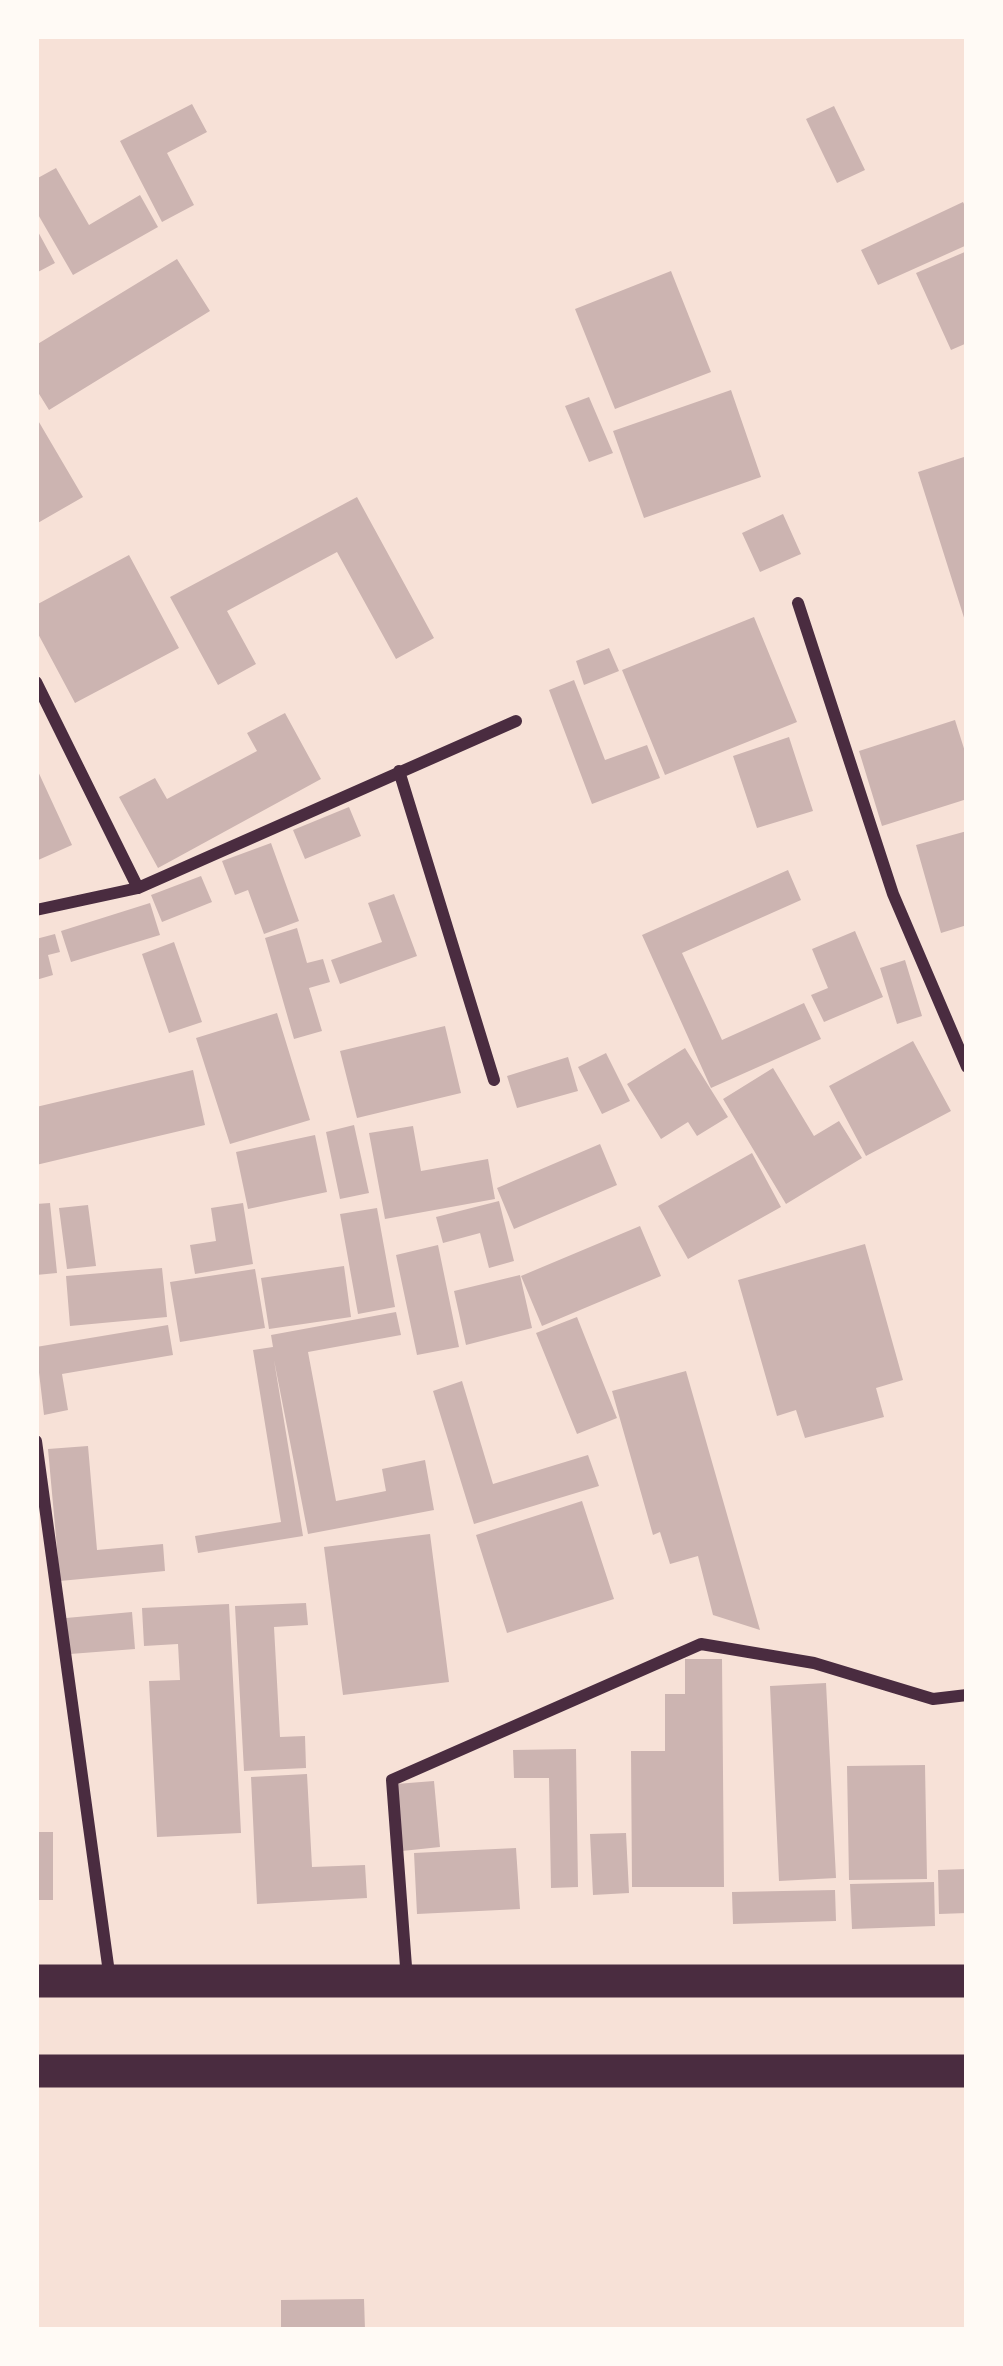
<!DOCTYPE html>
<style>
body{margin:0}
#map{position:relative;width:1003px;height:2366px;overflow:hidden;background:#f7e1d7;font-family:"Alegreya Sans",sans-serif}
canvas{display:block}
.frame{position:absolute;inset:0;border:39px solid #fffaf5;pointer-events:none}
</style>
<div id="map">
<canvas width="1003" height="2366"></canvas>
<div class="frame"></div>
</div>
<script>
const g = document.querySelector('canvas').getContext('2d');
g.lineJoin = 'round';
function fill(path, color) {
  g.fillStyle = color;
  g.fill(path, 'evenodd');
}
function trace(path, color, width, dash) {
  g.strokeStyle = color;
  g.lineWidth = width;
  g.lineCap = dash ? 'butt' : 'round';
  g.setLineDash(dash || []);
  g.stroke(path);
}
fill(new Path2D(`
 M192,104L207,132L167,153L194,205L162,222L120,141Z
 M834,106L865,170L837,183L806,119Z
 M56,168L89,225L140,195L158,227L73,275L36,211V179Z
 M963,202L967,210V245L878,285L861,250Z
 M36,228L55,263L36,273Z
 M967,251V343L951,350L916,273Z
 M177,259L210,311L49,410L36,389V345Z
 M671,271L711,372L615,409L575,309Z
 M731,390L761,477L644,518L613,431Z
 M589,397L613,453L589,462L565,406Z
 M36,417L83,497L36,524Z
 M967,456V624H966L918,472Z
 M357,497L434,638L396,659L337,552L227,611L256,664L218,685L170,597Z
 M783,514L801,554L760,572L742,533Z
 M129,555L179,648L75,703L36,630V605Z
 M754,617L797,722L665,775L622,670Z
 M609,648L619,671L584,685L576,661Z
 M574,680L605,760L647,745L660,778L592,804L549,690Z
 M285,713L321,779L158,868L119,797L155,778L167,799L257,751L247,733Z
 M955,720L967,758V799L882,826L859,751Z
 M789,737L813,811L757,828L733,756Z
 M36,767L72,845L36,861Z
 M349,807L361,836L305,859L293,830Z
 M967,831V925L941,933L916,845Z
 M271,843L299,921L264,934L248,890L235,895L222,861Z
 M788,870L801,900L682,953L722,1040L804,1003L821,1039L711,1088L642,935Z
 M201,876L212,902L162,922L151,895Z
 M394,894L417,956L340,984L331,960L382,942L368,903Z
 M150,903L160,935L71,962L61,931Z
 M297,928L307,963L323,959L330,982L309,988L322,1031L294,1039L265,938Z
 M855,931L883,997L824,1022L811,995L828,988L812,949Z
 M55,934L60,952L48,955L53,975L36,980V939Z
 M174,942L202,1022L169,1033L142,954Z
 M905,960L922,1016L897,1024L880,968Z
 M277,1013L310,1120L230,1144L196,1038Z
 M445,1026L461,1093L357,1118L340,1051Z
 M913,1041L951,1111L866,1156L829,1086Z
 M685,1048L728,1117L697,1136L688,1122L661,1139L627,1084Z
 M606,1053L630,1101L602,1114L578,1067Z
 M568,1057L578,1091L517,1108L507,1076Z
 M773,1068L814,1136L839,1121L862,1158L786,1204L723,1099Z
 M193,1070L205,1125L36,1165V1107Z
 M354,1125L369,1193L340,1199L326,1132Z
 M413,1126L421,1171L488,1159L495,1199L385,1219L369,1133Z
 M315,1135L327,1192L248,1209L236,1152Z
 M600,1144L617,1185L514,1229L497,1188Z
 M752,1153L781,1207L688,1259L658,1206Z
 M499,1201L514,1261L489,1268L480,1233L443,1243L436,1217Z
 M50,1203L57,1273L36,1275V1204Z
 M243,1203L253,1264L195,1274L190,1245L216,1241L211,1208Z
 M88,1205L96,1266L67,1269L59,1208Z
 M377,1208L395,1307L358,1314L340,1214Z
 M640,1226L661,1276L542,1326L521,1276Z
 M865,1244L903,1380L876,1388L884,1417L805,1438L796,1410L777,1416L738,1280Z
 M438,1245L459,1347L417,1355L396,1255Z
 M344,1266L351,1317L269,1329L261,1278Z
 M162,1268L167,1317L70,1326L66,1276Z
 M255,1269L265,1328L180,1342L170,1282Z
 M520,1275L532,1328L466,1345L454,1291Z
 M396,1312L401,1335L308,1352L336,1501L386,1491L382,1469L425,1460L434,1510L308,1534L274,1360L303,1536L198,1553L195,1536L281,1522L253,1350L273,1347L271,1335Z
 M577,1317L617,1418L577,1434L536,1333Z
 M168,1325L173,1355L62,1374L68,1410L44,1415L36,1347Z
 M686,1371L760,1630L713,1615L698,1556L670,1564L660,1532L653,1535L612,1391Z
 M462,1381L493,1484L588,1455L599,1486L474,1524L433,1391Z
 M88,1446L97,1550L163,1544L165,1571L60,1581L48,1449Z
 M582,1501L614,1599L507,1633L476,1535Z
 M430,1534L449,1682L343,1695L324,1547Z
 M306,1603L308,1625L274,1627L280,1737L305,1736L306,1768L244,1771L235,1606Z
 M229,1604L241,1833L157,1837L149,1681L180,1680L178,1644L144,1646L142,1608Z
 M132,1612L135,1649L70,1654L66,1618Z
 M685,1659H722L724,1887H632L631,1751H665V1694H685Z
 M826,1683L836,1878L779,1881L770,1686Z
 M576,1749L578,1887L551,1888L549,1778H514L513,1750Z
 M925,1765L927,1879L849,1880L847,1766Z
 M307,1774L312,1867L365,1865L367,1898L257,1904L251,1777Z
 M434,1781L440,1847L402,1851L396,1784Z
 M36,1832H53V1900H36Z
 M626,1833L629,1893L593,1895L590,1834Z
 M516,1848L520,1909L417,1914L414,1853Z
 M967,1869V1913L939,1914L938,1870Z
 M934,1882L935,1926L852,1929L850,1884Z
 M835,1890L836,1921L733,1924L732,1892Z
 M364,2299L365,2330H281V2300Z`), '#ccb4b1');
trace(new Path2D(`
 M798,603L893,894L967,1067
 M36,682L138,888
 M399,771L494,1080
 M36,910L138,888L516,721
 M36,1441L110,1980
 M407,1980L392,1780L701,1644L814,1663L933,1699L967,1695`), '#4a2c40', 12);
trace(new Path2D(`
 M36,1981H967
 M36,2071H967`), '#4a2c40', 33);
</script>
